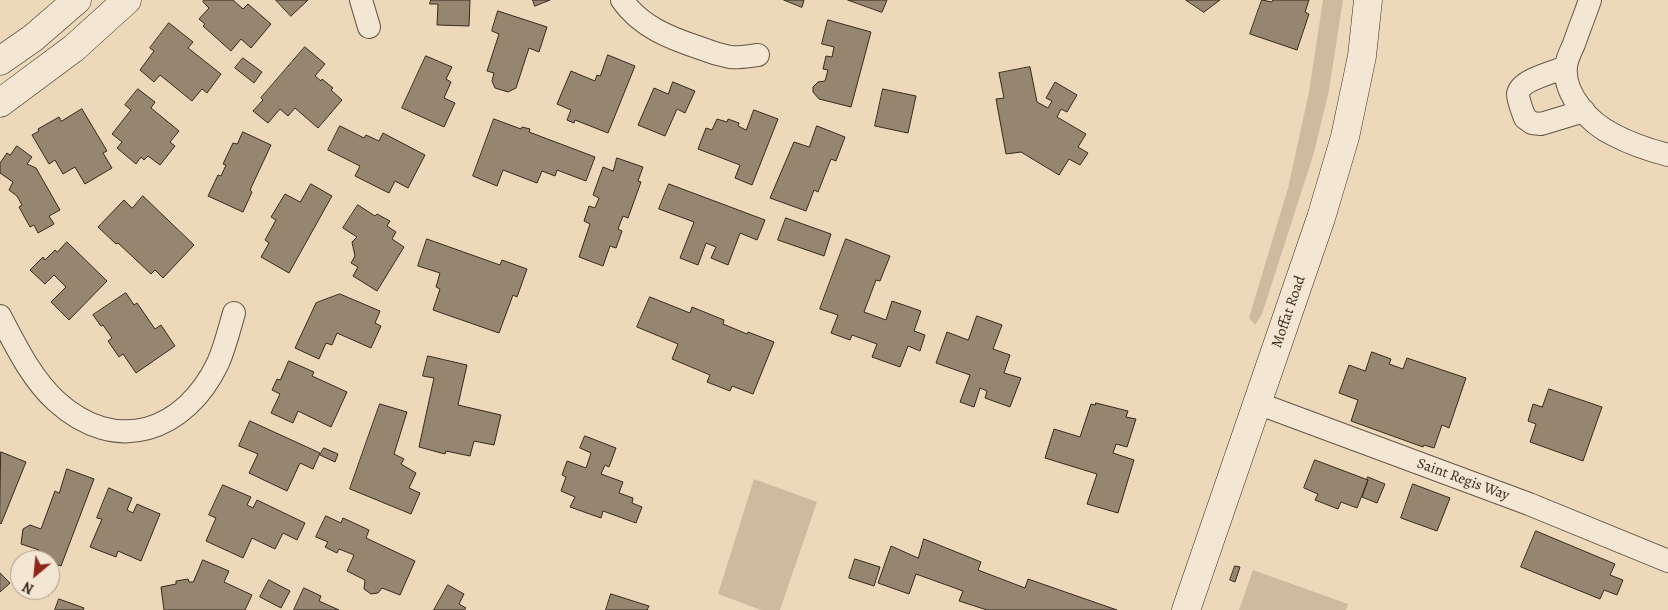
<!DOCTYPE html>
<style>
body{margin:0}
#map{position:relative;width:1668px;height:610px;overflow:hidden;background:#edd9ba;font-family:Alegreya,serif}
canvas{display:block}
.north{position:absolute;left:10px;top:550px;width:50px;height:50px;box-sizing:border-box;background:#f3e6d2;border:1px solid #a89a8a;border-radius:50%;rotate:208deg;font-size:14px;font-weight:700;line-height:20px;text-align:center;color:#37291e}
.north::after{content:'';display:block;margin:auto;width:18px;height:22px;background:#8f2418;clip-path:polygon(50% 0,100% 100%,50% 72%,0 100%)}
</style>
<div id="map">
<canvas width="1668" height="610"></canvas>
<div class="north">N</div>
</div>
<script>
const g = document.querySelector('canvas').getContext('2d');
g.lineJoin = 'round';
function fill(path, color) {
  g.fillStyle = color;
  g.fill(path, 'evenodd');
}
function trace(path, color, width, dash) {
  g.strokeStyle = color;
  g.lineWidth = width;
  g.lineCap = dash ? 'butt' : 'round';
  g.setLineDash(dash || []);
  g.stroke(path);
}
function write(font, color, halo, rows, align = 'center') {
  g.font = font + ' Alegreya,serif';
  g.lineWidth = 4;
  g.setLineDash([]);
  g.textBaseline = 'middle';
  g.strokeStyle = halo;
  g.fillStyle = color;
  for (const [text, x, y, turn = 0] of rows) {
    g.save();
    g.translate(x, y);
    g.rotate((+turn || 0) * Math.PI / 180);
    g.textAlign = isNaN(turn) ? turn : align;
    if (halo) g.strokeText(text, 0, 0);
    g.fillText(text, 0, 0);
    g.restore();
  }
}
fill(new Path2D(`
 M1323,0H1343L1329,90L1314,153L1262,314L1255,325L1249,318L1288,188L1309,92Z
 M754,479L817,502L780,610H761L718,594Z
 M1253,570L1348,604L1346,610H1239Z`), '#cebb9f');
const building = new Path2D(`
 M204,0H233L243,9L248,4L271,24L251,48L241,39L231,51L203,26L205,24L199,19L209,8L203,2Z
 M276,0H308L291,16Z
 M431,0H470L469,26L437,25L438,4H430Z
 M533,0H550L535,6Z
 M784,0H804L802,7Z
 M848,0H887L882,12Z
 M1186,0H1220L1204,12Z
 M1262,0L1272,2L1273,0H1309L1305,12L1309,14L1297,50L1250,34Z
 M498,11L547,27L539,52L529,48L516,88L508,92L495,88L492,81L494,73L487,71L499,34L492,31Z
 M828,20L871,32L851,107L819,99L813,92V87L818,82L825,81L828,70L823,69L826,56L832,57L834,47L822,44Z
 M169,23L193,42L188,48L221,74L207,93L202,89L192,101L160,75L154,82L140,70L154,51L150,48Z
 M305,47L325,64L315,76L321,81L322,79L333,88L331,90L342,100L318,128L295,108L288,116L280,109L268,123L253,111L263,100L261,98Z
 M608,55L635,66L608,133L575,120L574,123L567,120L571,110L557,104L571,71L595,81L597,75L600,76Z
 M426,56L452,67L446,79L451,82L444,98L455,103L444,127L402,108Z
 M243,58L262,72L254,83L235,68Z
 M1030,67L1037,102L1048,108L1052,101L1046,98L1055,82L1077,95L1067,112L1061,109L1057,117L1086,134L1078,147L1088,153L1080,165L1069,159L1059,175L1021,152L1006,154L996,99L1004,98L999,73Z
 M673,82L695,91L685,113L677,109L665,136L638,125L654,88L668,94Z
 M138,89L155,102L151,108L179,131L170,142L175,146L160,165L148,156L144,160L141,157L136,164L117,148L122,142L112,134L131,110L125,105Z
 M883,89L916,96L908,133L875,126Z
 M82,109L107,151L103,153L112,168L85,184L75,167L63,174L55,160L49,164L32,135L39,131L38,129L59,117L61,121Z
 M754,110L778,119L752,185L735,178L740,165L698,149L706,128L712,130L717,119L727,122L728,119L739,123L738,126L746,130Z
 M494,119L521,129L522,127L530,129L529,132L595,157L586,181L557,170L555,176L542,171L537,183L503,170L497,186L473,176Z
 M340,126L364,138L366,135L379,141L383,133L425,155L408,188L395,181L389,193L355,176L360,166L328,150Z
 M817,126L845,137L836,161L831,159L818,192L814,190L806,211L770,198L794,142L809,147Z
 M243,132L271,145L250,190L252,192L243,212L208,196L218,175L221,176L226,165L223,164L233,143L237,144Z
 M17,146L32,157L27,164L36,168L60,210L49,216L54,224L38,233L34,225L30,227L19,207L22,205L17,196L9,190L13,182L0,173V163L7,153L10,155Z
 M617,158L643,167L638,181L641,182L628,218L623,216L618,229L622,231L616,248L610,246L603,266L579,257L590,224L584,221L589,206L595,208L599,198L593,195L603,167L613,171Z
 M311,184L332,196L289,273L261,257L269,243L265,240L276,220L271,217L285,194L300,202Z
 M669,184L765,220L757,240L740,233L728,265L711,258L716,247L706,243L698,265L680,258L694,222L659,209Z
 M143,196L194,245L163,278L155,270L151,274L118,243L116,244L98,227L124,200L132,208Z
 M358,205L375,216L377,214L390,221L387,226L396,232L392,239L404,247L377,291L353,276L358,267L351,263L355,256L352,242L357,237L343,228Z
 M786,218L831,234L824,256L778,240Z
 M427,239L500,265L502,260L527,269L517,297L513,295L499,333L433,310L440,289L436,287L440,273L418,266Z
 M846,239L890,256L880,281L876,280L864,312L886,320L892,301L921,311L914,331L925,335L920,351L908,346L900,367L872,357L877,344L852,335L850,340L831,333L838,315L820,309Z
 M67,242L107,281L69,320L51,302L66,287L54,275L45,284L30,270L43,257L45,260L55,250L57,252Z
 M126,293L134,305L137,303L155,329L161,325L175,346L136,373L123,354L119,357L108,341L112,338L103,325L101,326L93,315Z
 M340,294L380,311L375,323L381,326L371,348L337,333L332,345L326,343L319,359L295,348L316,303Z
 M650,297L690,313L692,307L724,320L723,324L747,334L748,332L774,342L753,394L732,386L730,391L707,382L710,375L672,359L678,344L637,327Z
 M977,316L1002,325L993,349L1010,355L1004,373L1021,378L1010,407L985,398L987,391L980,388L974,407L960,402L970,375L936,363L947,332L968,340Z
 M1372,352L1391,359L1389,364L1403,369L1407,358L1466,378L1449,428L1442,425L1434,448L1424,445L1423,447L1351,421L1358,400L1339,393L1349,365L1365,371Z
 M428,356L467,365L458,405L501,415L494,445L474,441L470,456L446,451L445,454L419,447L434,378L423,376Z
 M289,361L314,372L312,376L347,392L331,427L298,411L293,423L271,413L280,394L272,390L277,379L280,380Z
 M1549,389L1602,407L1583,461L1530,442L1536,424L1528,421L1533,404L1542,407Z
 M1096,403L1128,411L1126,417L1136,419L1127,447L1116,444L1113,453L1134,460L1118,513L1087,504L1097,474L1045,458L1054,429L1080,437L1091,404L1095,405Z
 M380,404L407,412L394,454L404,459L401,464L416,473L409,488L420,493L411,514L350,489Z
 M250,421L320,453L313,469L300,463L287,491L249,473L258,454L239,446Z
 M585,436L616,448L609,467L605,465L601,474L623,482L619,493L633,498L632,503L642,507L636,523L603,511L601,518L570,507L575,497L561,491L566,477L562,475L567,461L586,468L591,453L580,448Z
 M324,448L338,454L335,462L320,455Z
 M1,452L26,462L1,524L0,523Z
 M1315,460L1368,480L1357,508L1341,502L1338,509L1315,500L1318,494L1304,488Z
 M67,469L94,479L61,566L50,562V560H35L39,550L21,544L23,529L30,525L41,529L55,491L59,493Z
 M1368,477L1385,484L1377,503L1362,497L1368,480L1367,479Z
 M1413,484L1450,498L1437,531L1401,518Z
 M223,485L251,497L247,505L253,508L257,500L305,523L297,540L283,533L275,549L252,538L243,558L206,541L216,518L209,515Z
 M109,488L132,498L127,510L133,513L137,504L160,514L141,561L118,551L116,557L90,547L102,519L97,518Z
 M326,516L341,523L343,518L369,530L366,538L415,561L400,595L382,588L378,593L371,594L364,589L365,580L347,571L354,555L339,549L337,553L325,547L328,542L316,537Z
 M1536,531L1615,564L1610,575L1623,580L1617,595L1604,590L1600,599L1521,567Z
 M924,539L981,562L978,570L1025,588L1028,579L1117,610H987L959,601L963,591L916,574L909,594L878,583L891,546L918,558Z
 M855,559L880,567L874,586L849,578Z
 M203,560L229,571L224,582L252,595L245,610H164L161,587L176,584V581L188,579L189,582H193Z
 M1235,566L1240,567L1235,582L1230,580Z
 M0,573L10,583L0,592Z
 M269,580L290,591L281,608L260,597Z
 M448,585L464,594L459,604L466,608L464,610H434Z
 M304,588L321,596L319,601L339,610H294Z
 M611,594L649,606L647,610H606Z
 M59,599L84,608L83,610H55Z`);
fill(building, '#96856f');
trace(building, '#37291e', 1);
const street = new Path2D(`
 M361,0L369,27
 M622,0C641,27 670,38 700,48C710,52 720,55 730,57C739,58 749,56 758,55
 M1590,0C1585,15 1579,29 1574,44C1571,51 1567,58 1566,66C1563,94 1589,123 1614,135C1631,144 1649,150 1668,155
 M1566,67C1554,72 1520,80 1518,94C1518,101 1523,112 1525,118L1532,123L1541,124L1584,111
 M0,316C16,346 31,378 56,401C116,456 185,432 218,363C225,347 229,330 234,313
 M1257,403L1529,504L1668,561`);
const secondary = new Path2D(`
 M0,61L33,38L77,0
 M0,103L74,48L127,0
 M1186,610L1321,218L1345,137L1362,56L1368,0`);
trace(street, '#645545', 24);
trace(secondary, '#37291e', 29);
trace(street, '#f3e6d2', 22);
trace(secondary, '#f3e6d2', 28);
write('15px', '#37291e', '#f3e6d2', [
 ["Moffat Road",1289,312,-71],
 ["Saint Regis Way",1463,480,20]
]);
</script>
